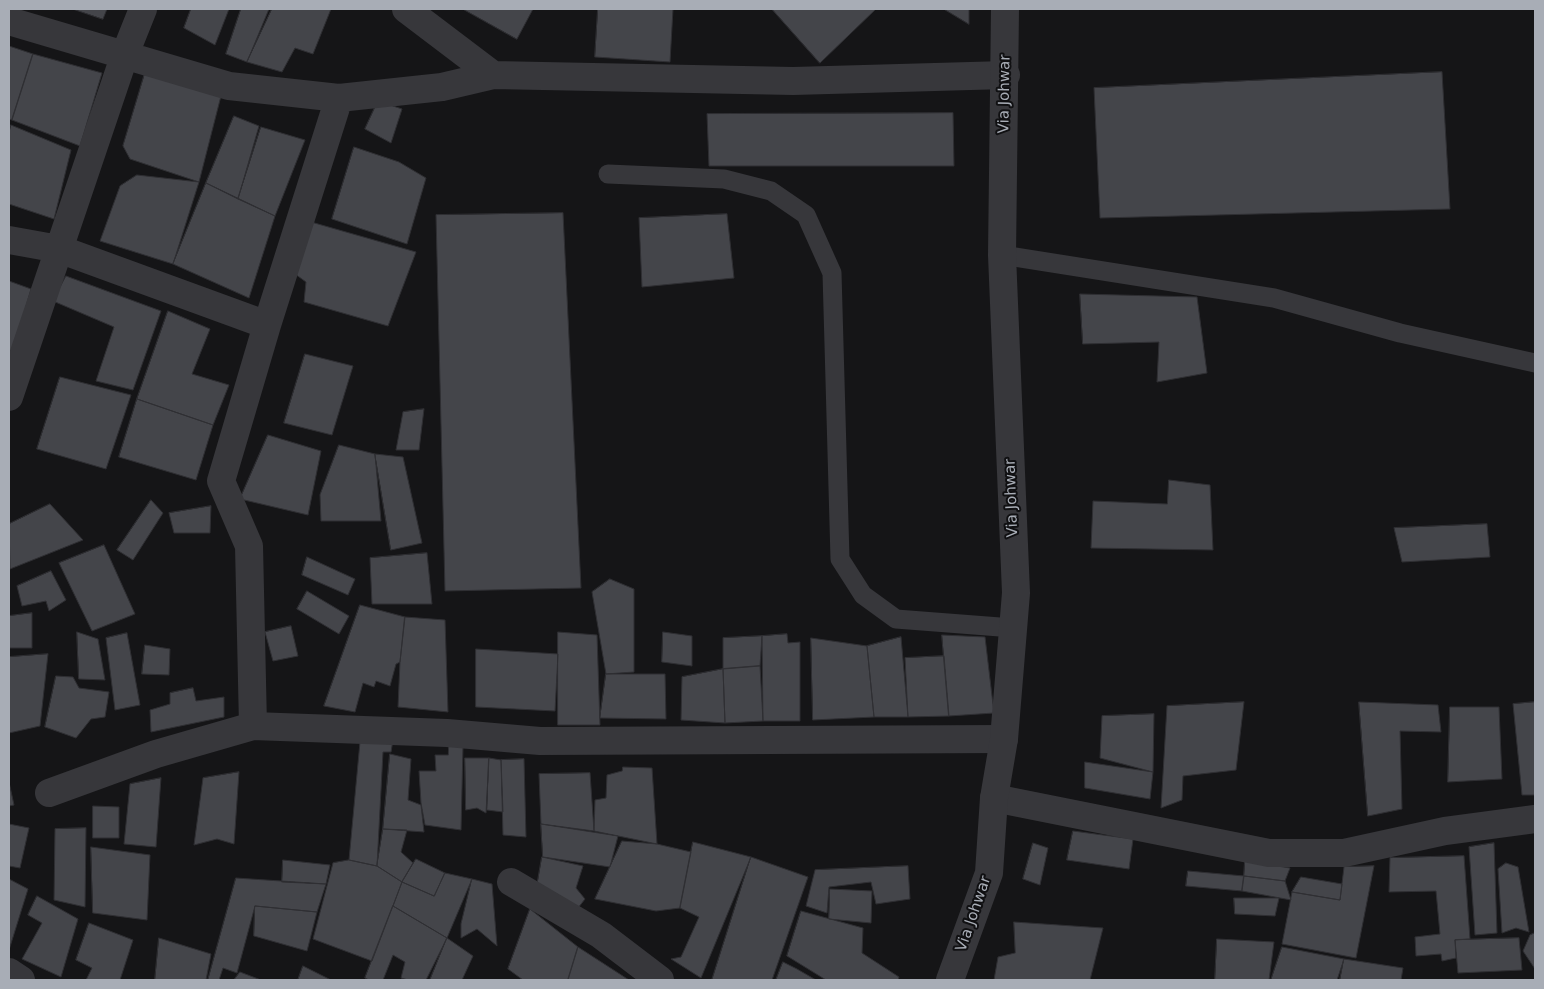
<!DOCTYPE html>
<style>
body{margin:0}
#map{position:relative;width:1544px;height:989px;overflow:hidden;background:#151517;font-family:"DejaVu Sans",sans-serif}
canvas{display:block}
.frame{position:absolute;inset:0;border:10px solid #a8adb6;pointer-events:none}
</style>
<div id="map">
<canvas width="1544" height="989"></canvas>
<div class="frame"></div>
</div>
<script>
const g = document.querySelector('canvas').getContext('2d');
g.lineJoin = 'round';
function fill(path, color) {
  g.fillStyle = color;
  g.fill(path, 'evenodd');
}
function trace(path, color, width, dash) {
  g.strokeStyle = color;
  g.lineWidth = width;
  g.lineCap = dash ? 'butt' : 'round';
  g.setLineDash(dash || []);
  g.stroke(path);
}
function write(font, color, halo, rows, align = 'center') {
  g.font = font + ' "DejaVu Sans",sans-serif';
  g.lineWidth = 4;
  g.setLineDash([]);
  g.textBaseline = 'middle';
  g.strokeStyle = halo;
  g.fillStyle = color;
  for (const [text, x, y, turn = 0] of rows) {
    g.save();
    g.translate(x, y);
    g.rotate((+turn || 0) * Math.PI / 180);
    g.textAlign = isNaN(turn) ? turn : align;
    if (halo) g.strokeText(text, 0, 0);
    g.fillText(text, 0, 0);
    g.restore();
  }
}
const building = new Path2D(`
 M73,9H107L103,19Z
 M191,9H229L215,45L184,28Z
 M241,9H269L247,62L226,54Z
 M272,9H331L313,54L295,48L282,72L247,62Z
 M463,9H533L517,39Z
 M598,9H673L670,62L595,57Z
 M772,9H876L820,63Z
 M944,9H969V24Z
 M9,46L33,54L12,120L9,119Z
 M33,54L102,73L80,146L12,120Z
 M1442,72L1450,209L1100,218L1094,88Z
 M145,73L222,92L199,182L130,159L123,146Z
 M378,101L402,109L391,143L365,129Z
 M953,113L954,166H709L707,114Z
 M234,116L259,126L238,199L206,183Z
 M11,125L71,150L54,219L9,204V133Z
 M261,127L305,140L275,216L238,199Z
 M354,147L399,162L426,178L407,244L332,219Z
 M137,175L199,182L173,264L100,241L120,186Z
 M206,183L275,216L249,298L173,264Z
 M563,213L581,588L445,591L436,215Z
 M727,214L734,278L642,287L639,218Z
 M311,222L416,252L388,326L304,302L306,282L291,271Z
 M66,276L161,311L133,390L96,381L114,327L53,301Z
 M9,281L31,289L12,355L9,354Z
 M1080,294L1197,297L1207,373L1157,382L1159,342L1083,344Z
 M168,311L210,329L192,374L229,385L213,425L137,399Z
 M305,354L353,366L332,435L284,423Z
 M60,377L131,395L106,469L37,449Z
 M137,399L213,425L196,480L119,457Z
 M424,409L419,450H396L403,412Z
 M268,435L321,451L308,515L240,499Z
 M339,445L375,454L381,521H321L320,495Z
 M375,454L403,457L422,543L391,550Z
 M1169,480L1210,485L1213,550L1091,548L1093,501L1167,504Z
 M151,500L163,513L133,560L117,550Z
 M50,504L83,540L10,569L9,524Z
 M211,506L210,533H174L169,513Z
 M1487,524L1490,557L1402,562L1394,528Z
 M104,545L135,614L92,631L59,563Z
 M427,553L432,604H372L370,558Z
 M307,557L355,579L348,595L302,575Z
 M51,571L66,600L49,611L46,601L22,606L17,586Z
 M610,579L634,589V672L606,674L592,592Z
 M307,591L349,616L339,634L297,609Z
 M360,605L405,617L400,662L396,664L390,686L376,681L374,687L363,683L355,712L324,706Z
 M32,613V648H9V616Z
 M405,617L445,620L448,712L398,707L400,662Z
 M291,626L298,656L273,661L265,632Z
 M77,632L98,639L105,680L79,679Z
 M558,632L597,635L600,725H558Z
 M663,632L692,636V666L662,662Z
 M127,633L140,705L115,710L106,638Z
 M787,634L788,643L800,642V721H763L762,636Z
 M942,635L985,637L994,713L949,716Z
 M762,636L760,666L723,669V638Z
 M901,637L908,717H874L867,646Z
 M811,638L867,646L874,717L813,720Z
 M145,645L170,649L169,675L142,674Z
 M476,649L558,654L555,711L476,707Z
 M48,654L40,726L9,733V657Z
 M944,656L949,716L908,717L905,658Z
 M760,666L763,721L725,723L723,669Z
 M723,669L725,723L681,720L682,677Z
 M606,674H665L666,719L600,718Z
 M56,676L73,677L79,688L109,692L105,717L91,719L76,738L45,727Z
 M193,688L196,701L224,697V717L151,732L150,710L170,704V693Z
 M1244,702L1236,770L1183,776L1182,800L1161,808L1167,706Z
 M1359,702L1438,705L1441,732L1400,731L1402,809L1368,816Z
 M1535,702V795H1522L1513,704Z
 M1450,707H1499L1502,779L1448,782Z
 M1154,714L1153,772L1100,758L1102,716Z
 M393,740L391,752H383L377,866L349,860L360,742Z
 M449,742L463,746L461,830L425,825L421,803L419,771H436L435,755H448Z
 M390,754L411,759L408,800L421,805L424,832L383,829Z
 M465,758H489L486,813L477,808L466,810Z
 M489,758L501,760L503,812L487,810Z
 M524,759L526,837L503,835L501,760Z
 M1085,762L1153,772L1150,799L1085,788Z
 M623,767L652,768L657,844L594,831L595,800L606,798L607,775L622,771Z
 M239,772L234,844L217,839L194,845L203,778Z
 M590,773L594,831L541,824L539,774Z
 M161,778L156,847L124,844L130,784Z
 M9,782L14,805L9,806Z
 M93,806L119,807V838H93Z
 M9,824L29,828L20,868L9,866Z
 M541,824L618,836L610,867L543,857Z
 M86,828L85,907L54,900L55,829Z
 M383,829L407,830L401,852L413,863L402,882L377,866Z
 M1073,831L1133,839L1129,869L1067,860Z
 M622,841L657,844L691,852L680,908L656,911L595,899Z
 M693,842L751,857L701,978L671,959L681,957L699,917L680,908Z
 M1033,843L1048,848L1040,885L1023,879Z
 M1494,843L1497,933L1475,935L1469,847Z
 M91,847L150,855L147,920L93,913Z
 M1464,856L1470,939L1455,940L1456,958L1442,961L1441,954L1416,956L1415,937L1440,934L1436,891L1389,892L1390,858Z
 M542,857L583,866L576,888L585,899L578,908L537,886Z
 M751,857L808,877L772,980H712Z
 M416,859L445,873L434,896L402,882Z
 M283,860L330,865L326,884L282,882Z
 M349,860L377,866L402,882L372,961L313,939L333,863Z
 M1245,861L1290,868L1285,881L1244,876Z
 M1506,863L1518,867L1529,932L1516,928L1502,933L1498,869Z
 M908,866L910,899L876,904L871,882L829,887L827,913L806,906L815,870Z
 M1374,866L1356,958L1282,944L1292,892L1340,900L1344,867Z
 M1188,871L1244,876L1242,891L1186,886Z
 M445,873L472,879L447,938L393,906L402,882L434,896Z
 M1244,876L1285,881L1291,900L1242,891Z
 M1301,877L1342,884L1340,900L1292,892Z
 M236,878L326,884L317,912L255,906L237,973L223,968L219,980H208Z
 M9,879L28,889L9,950Z
 M472,879L492,884L497,946L477,929L461,938V924Z
 M830,889L872,891L871,923L829,919Z
 M37,896L78,919L61,977L22,959L42,923L28,915Z
 M1234,898H1279L1275,916L1235,914Z
 M255,906L317,912L307,951L254,936Z
 M393,906L447,938L426,980H408L401,978L405,962L393,955L383,980H369L365,978Z
 M530,909L578,947L568,980H523L508,969Z
 M801,911L863,928L862,953L899,977L898,980H826L787,956Z
 M1014,922L1103,928L1090,980H994L998,957L1015,953Z
 M89,923L133,940L120,980H86L92,968L76,960Z
 M1535,933V969L1523,951L1530,935Z
 M159,938L211,954L206,980H155Z
 M447,938L473,956L462,980H430Z
 M1519,938L1522,970L1458,973L1455,940Z
 M1217,939L1274,942L1269,980H1215Z
 M578,947L629,980H568Z
 M1282,947L1344,959L1337,980H1271Z
 M1344,959L1403,968L1401,980H1340Z
 M783,962L797,969L816,980H776Z
 M303,966L331,980H298Z
 M240,972L261,980H234Z`);
fill(building, '#44454a');
trace(building, '#2f2f33', 1);
trace(new Path2D(`
 M608,174L724,179L771,191L806,215L832,273L840,559L863,595L896,619L1013,628
 M1002,255L1274,298L1400,333L1535,363`), '#37373b', 19);
trace(new Path2D(`
 M406,9L493,75
 M9,21L229,86L339,98L442,87L493,75L793,81L1006,75
 M9,240L59,249L267,325
 M9,397L125,54L143,9
 M253,726L249,546L221,481L267,325L339,98
 M49,793L156,754L253,726L447,733L540,741L1004,739
 M994,798L1269,853H1344L1445,831L1535,819
 M511,882L601,935L660,980
 M9,972L21,980`), '#37373b', 28);
trace(new Path2D(`
 M950,980L989,873L994,798L1004,739L1016,593L1002,255L1005,9`), '#37373b', 28);
write('15px', '#a8adb6', '#101012', [
 ["Via Johwar",1005,94,-89],
 ["Via Johwar",1012,498,-92],
 ["Via Johwar",974,914,-71]
]);
</script>
